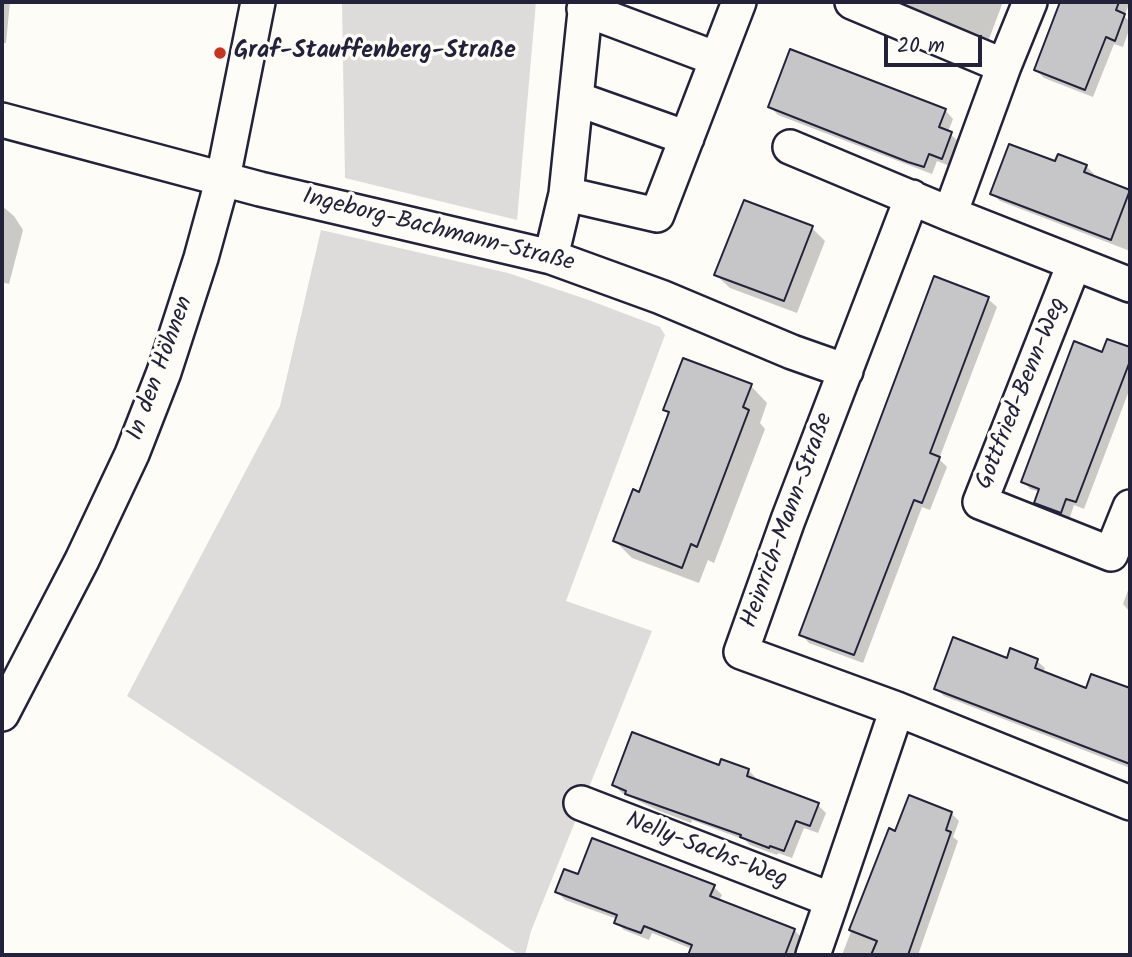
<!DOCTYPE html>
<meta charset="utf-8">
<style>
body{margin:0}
#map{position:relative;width:1132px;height:957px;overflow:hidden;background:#fdfcf7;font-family:Kalam,sans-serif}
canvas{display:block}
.frame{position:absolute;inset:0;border:4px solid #22223b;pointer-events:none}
.scale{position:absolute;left:884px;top:35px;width:98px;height:32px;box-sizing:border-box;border:4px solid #22223b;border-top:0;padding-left:9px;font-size:21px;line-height:24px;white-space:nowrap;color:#22223b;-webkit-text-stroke:5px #fdfcf7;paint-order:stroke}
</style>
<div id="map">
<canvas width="1132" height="957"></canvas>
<div class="frame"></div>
<div class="scale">20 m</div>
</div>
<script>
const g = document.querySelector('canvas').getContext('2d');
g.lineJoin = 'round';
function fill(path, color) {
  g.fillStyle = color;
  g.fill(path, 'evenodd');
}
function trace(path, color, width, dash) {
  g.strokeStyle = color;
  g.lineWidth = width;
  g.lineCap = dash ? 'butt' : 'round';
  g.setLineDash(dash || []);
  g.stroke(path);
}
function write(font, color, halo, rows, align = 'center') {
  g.font = font + ' Kalam,sans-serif';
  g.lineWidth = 7;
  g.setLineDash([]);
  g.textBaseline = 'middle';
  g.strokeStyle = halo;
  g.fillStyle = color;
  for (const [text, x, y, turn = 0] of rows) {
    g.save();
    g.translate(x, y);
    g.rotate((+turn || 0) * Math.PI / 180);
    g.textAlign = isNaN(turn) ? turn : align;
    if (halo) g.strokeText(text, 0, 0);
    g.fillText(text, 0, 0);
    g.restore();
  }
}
fill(new Path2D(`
 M342,2H536L517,220L345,178Z
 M321,230L508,273L586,299L660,327L665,335L566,601L652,631L531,931L525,955H519L127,696L280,406Z`), '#dddcdb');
fill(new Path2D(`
 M2,2H10L6,43H3L2,56Z
 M892,2H1003L989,39Z
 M1062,2H1130L1124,16L1130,22V27L1123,47L1114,44L1093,97L1044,78L1036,70Z
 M770,107L945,110L953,119L948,132L959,142L950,166L937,161L932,174L778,115Z
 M1056,164L1086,166L1094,174L1092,177L1130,192V251L1000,201L992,194Z
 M2,206L14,216L23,230L9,284L2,282Z
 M812,228L825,241L797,313L730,288L716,275Z
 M935,279L988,299L997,307L939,459L947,467L930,510L922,507L863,663L809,643L801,634Z
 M1108,341L1130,349V388L1084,509L1074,505L1069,520L1044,510L1036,502L1040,492L1030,489L1023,481L1103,354Z
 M751,386L767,403L760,423L765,429L714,563L708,560L699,583L632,558L615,541L640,494L670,415L665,409Z
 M1130,585V612L1123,604Z
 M1037,661L1045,668L1043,673L1130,707V768L944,696L937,689Z
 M720,767L748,770L756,778V781L818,805L826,813L818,833L804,828L792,858L778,853L777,855L750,845L745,840L692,820L691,823L657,810L622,793L614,785Z
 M951,813L959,821L953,837L958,841L918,955H842L890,830L896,833Z
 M579,877L714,887L722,895L719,901L794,930L802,938L795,955H690L692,949L652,933L649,940L624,930L616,922L617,919L565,900L557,892Z`), '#0003');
const building = new Path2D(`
 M1060,2H1119L1116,10L1125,14L1115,41L1106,37L1085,90L1034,70Z
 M790,49L946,109L939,127L952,132L942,159L929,154L924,167L908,162L768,107Z
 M1009,144L1055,161L1058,154L1087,165L1084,172L1130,190L1111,240L990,194Z
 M744,200L813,226L784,301L714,275Z
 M934,276L989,297L930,453L940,457L922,503L914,500L854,655L799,635Z
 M1107,339L1130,347V361L1076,502L1066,499L1061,513L1034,503L1039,489L1021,482L1074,341L1102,352Z
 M683,358L752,384L743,407L749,410L697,547L691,544L682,568L613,541L633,489L639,492L669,412L663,410Z
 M953,637L1007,658L1010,648L1038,659L1035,668L1086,688L1091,674L1130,688V764L934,689Z
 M632,732L719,765L721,759L749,769L747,776L819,803L810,826L796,821L784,851L770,846L769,848L740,837L741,835L625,794L626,791L612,785Z
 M909,795L952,812L946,830L951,832L908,955H871L877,941L849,930L889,828L895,831Z
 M592,838L715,885L710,896L795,929L785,955H688L692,945L644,926L641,933L627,928L614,923L617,915L555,892L564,869L578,874Z`);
fill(building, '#c6c6c8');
trace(building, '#22223b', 2);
const minor = new Path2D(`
 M852,2L1004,66
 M584,9L717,59
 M577,99L687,138
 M2,120L260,189L551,257L661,297L792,352L846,371
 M790,147L950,214L1130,285
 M566,194L657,215L739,2
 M912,197L788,520L741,652L897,709L1130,803
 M950,214L1004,66L1030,2
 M551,257L566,194L586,2
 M1074,264L980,502L1111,554L1130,507
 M2,714L82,560L132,454L164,372L201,258L223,178L258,2
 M581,803L832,900L897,709
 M813,955L832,900`);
trace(minor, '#22223b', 38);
trace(minor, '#fdfcf7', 33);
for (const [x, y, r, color] of [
 [220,53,7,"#c8321e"]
]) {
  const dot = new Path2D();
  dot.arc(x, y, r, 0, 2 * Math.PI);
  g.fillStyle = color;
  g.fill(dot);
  trace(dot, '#fdfcf7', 2.5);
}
write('bold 24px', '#22223b', '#fdfcf7', [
 ["Graf-Stauffenberg-Straße",234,53]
], 'left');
write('24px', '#22223b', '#fdfcf7', [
 ["Ingeborg-Bachmann-Straße",438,232,14],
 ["In den Höhnen",162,369,-70],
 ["Gottfried-Benn-Weg",1023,394,-68],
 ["Heinrich-Mann-Straße",789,521,-70],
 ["Nelly-Sachs-Weg",706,852,21]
]);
</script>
